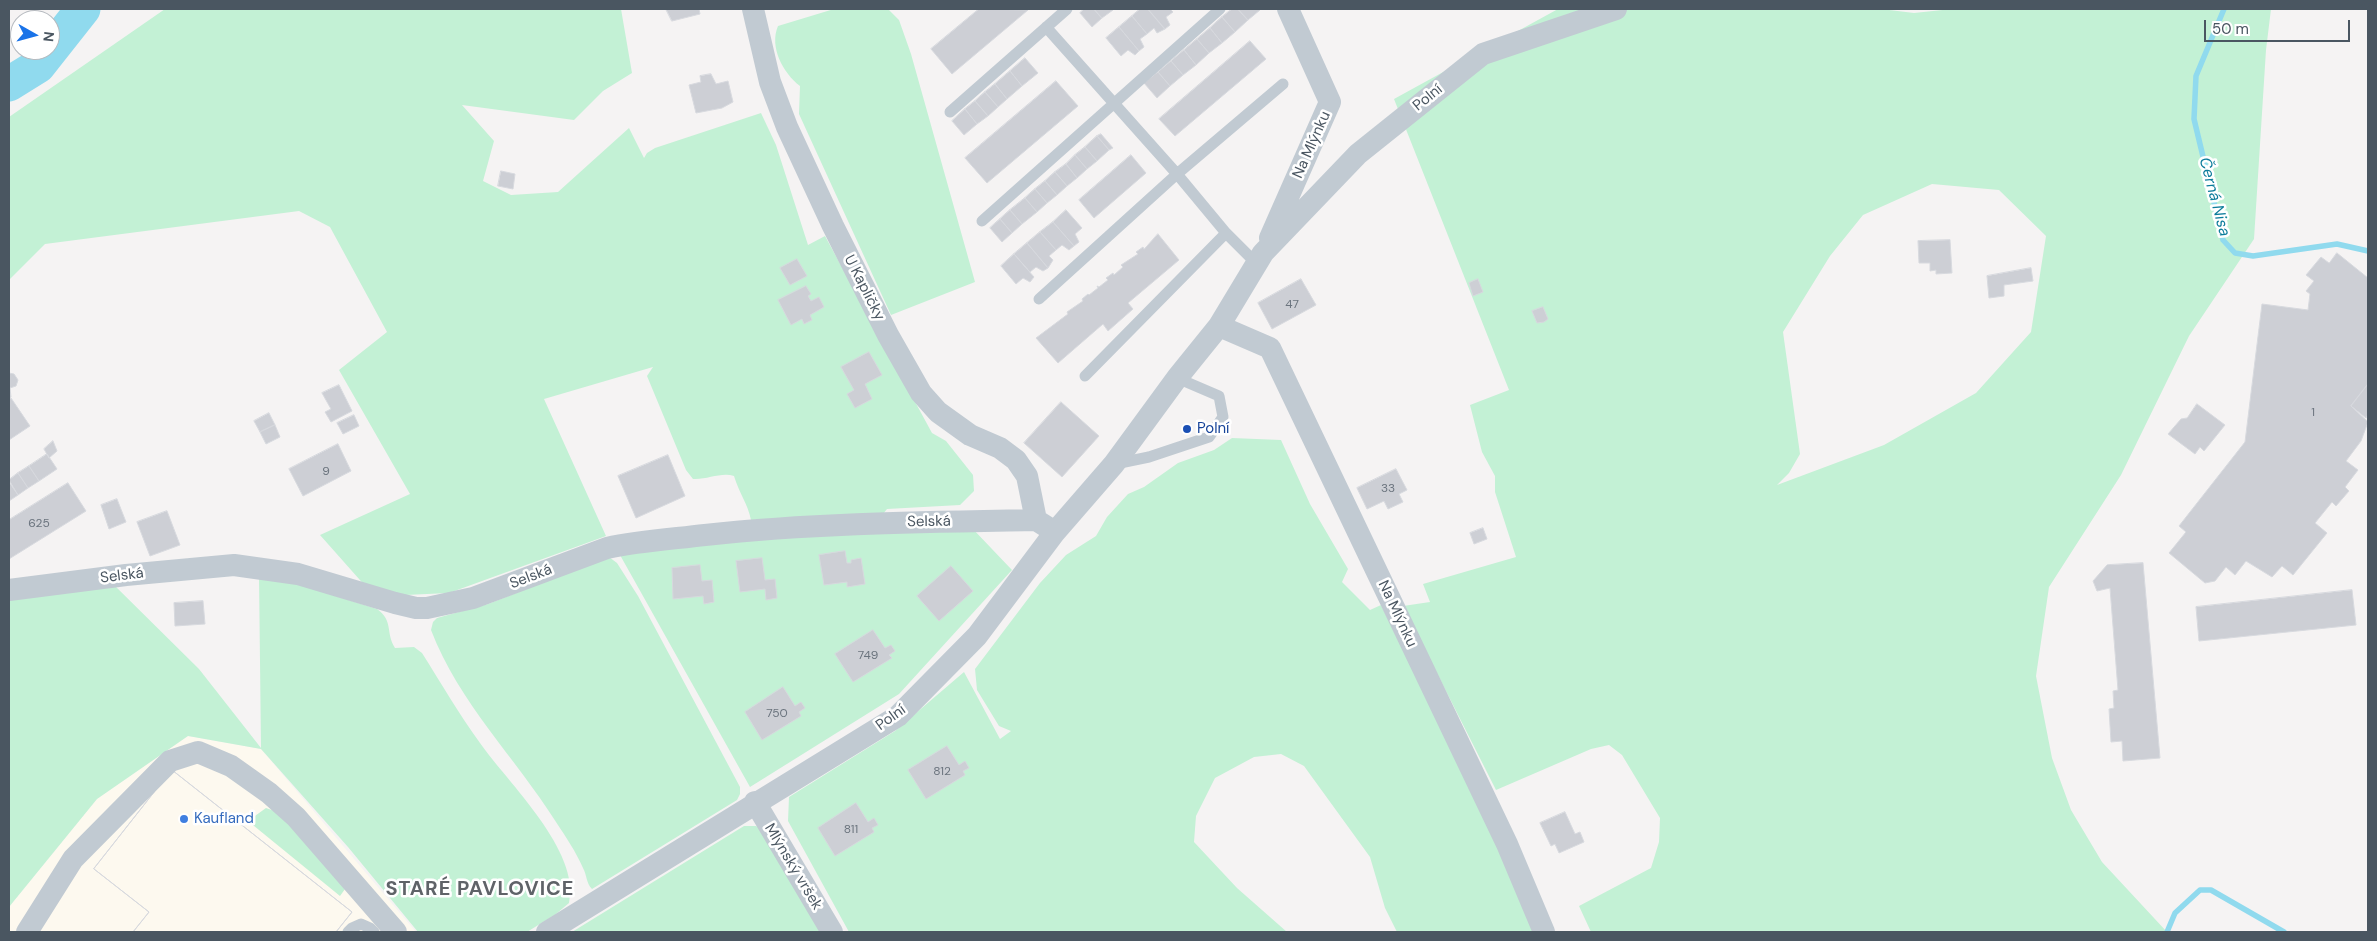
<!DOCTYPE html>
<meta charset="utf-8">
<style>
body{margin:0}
#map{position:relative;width:2377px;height:941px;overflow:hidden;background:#f5f3f3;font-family:"DM Sans",sans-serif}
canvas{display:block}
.frame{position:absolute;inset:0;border:10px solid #4a5661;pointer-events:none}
.north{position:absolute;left:10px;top:10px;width:50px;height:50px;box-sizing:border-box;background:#fff;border:1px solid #b7bbc0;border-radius:50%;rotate:97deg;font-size:14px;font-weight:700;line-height:20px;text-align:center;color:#4a5661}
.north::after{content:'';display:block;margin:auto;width:18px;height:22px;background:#1a73e8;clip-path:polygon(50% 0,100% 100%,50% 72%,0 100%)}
.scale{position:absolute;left:2204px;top:20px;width:146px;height:22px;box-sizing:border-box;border:2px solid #4a5661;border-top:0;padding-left:6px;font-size:15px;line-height:18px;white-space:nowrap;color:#4a5661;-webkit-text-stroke:4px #fff;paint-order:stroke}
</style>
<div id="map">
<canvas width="2377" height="941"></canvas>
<div class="frame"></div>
<div class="north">N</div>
<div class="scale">50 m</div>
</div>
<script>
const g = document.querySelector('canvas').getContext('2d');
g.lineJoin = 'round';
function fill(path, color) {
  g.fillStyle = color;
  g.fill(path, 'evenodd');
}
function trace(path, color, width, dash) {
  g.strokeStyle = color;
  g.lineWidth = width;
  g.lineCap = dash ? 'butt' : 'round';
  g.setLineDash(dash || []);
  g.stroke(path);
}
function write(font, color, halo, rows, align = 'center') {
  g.font = font + ' "DM Sans",sans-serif';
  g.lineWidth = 5;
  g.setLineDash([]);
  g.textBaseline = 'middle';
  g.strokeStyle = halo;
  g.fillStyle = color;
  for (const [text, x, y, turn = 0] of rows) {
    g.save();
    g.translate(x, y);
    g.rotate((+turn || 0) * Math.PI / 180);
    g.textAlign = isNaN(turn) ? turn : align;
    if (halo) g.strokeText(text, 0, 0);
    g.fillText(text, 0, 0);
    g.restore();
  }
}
fill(new Path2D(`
 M188,736L261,749L416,932H9V907L97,799Z`), '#fdf9ef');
fill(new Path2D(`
 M165,9H621L632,73L603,91L574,120L462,105L494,141L483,181L511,195L558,192L629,128L644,158L647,153L655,148L761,113L776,145L808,245L825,236L932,433L946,441L973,475L974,491L960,505L887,509L883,514L751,520C748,504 739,493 734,476C721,472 707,480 693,479L686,470L647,376L653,367L544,399L606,536L449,593L405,595L367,588L320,535L410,494L339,370L387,332L330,227L299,211L45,244L9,280V117Z
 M834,9H888L899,20L911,54L975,282L891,315L799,114L800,86C783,73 769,47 778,26Z
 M1558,9H1881L1914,13L1952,9H2271L2266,50L2254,239L2189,336L2121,475L2049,587L2036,676L2052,758L2071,810L2102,862L2167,932H1591L1579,906L1651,868L1659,842L1660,818L1622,755L1609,745L1591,749L1496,790L1403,606L1430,602L1423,584L1516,557L1495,492V476L1482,452L1470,405L1509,390L1394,99ZM1932,184L1999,190L2046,236L2031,332L1976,393L1884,445L1777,485L1789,473L1800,454L1783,332L1830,256L1863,215Z
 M1232,438L1281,440L1310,504L1348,569L1342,582L1370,610L1381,605L1504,857L1536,932H1397L1385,908L1370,857L1304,766L1281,754L1254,757L1215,778L1196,816L1194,842L1237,888L1287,932H849L788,821L789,797L895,731L964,672L1000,739L1011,731L999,726L977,690L975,669L1040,583L1066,555L1096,536L1107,517L1128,494L1144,487L1178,463L1214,450Z
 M971,527L1012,570L899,694L750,787L620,555L742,540Z
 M609,557L617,563L638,596L740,787V794L737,800L592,889C586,883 587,875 583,868C576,852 566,837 556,822C515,757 459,703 431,630L433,622L437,618L488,604Z
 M259,575L295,583L377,609C394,621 385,632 395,648L414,647L422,653C441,683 459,714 480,743C508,783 581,851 569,903L556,914L527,932H418L348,847L261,749L188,736L97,799L9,907V597L112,583L199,669L261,748Z
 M266,808L286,815L345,889L340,896L248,821Z
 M744,826H756L770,835L823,932H572Z`), '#c3f1d5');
trace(new Path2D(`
 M2224,9L2196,76L2194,119L2223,240L2235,253L2253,256L2337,244L2368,251
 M2167,932L2175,913L2200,890H2211L2284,932`), '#90daee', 5.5);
trace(new Path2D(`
 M9,84L38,66L83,9`), '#90daee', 35);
const building = new Path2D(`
 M666,9H699L700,14L672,21Z
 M979,9L1028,10L952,74L931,49Z
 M1084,9H1094L1102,18L1092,27L1080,13Z
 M1094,9H1112L1113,10L1102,18Z
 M1140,9H1148L1165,29L1157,33L1154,28L1147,34L1132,16Z
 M1148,9H1170L1173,12L1166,17L1170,25L1165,29Z
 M1232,9H1238L1248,20L1235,32L1222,17Z
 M1238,9H1260V10L1248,20Z
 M1132,16L1147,34L1140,39L1144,47L1139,51L1119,27Z
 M1222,17L1235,32L1222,43L1210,28Z
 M1119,27L1139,51L1135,55L1128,50L1121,56L1106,38Z
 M1210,28L1222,43L1209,53L1197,39Z
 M1197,39L1209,53L1196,65L1184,50Z
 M1250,41L1266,59L1175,136L1159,119Z
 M1184,50L1196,65L1183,75L1171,61Z
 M1025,58L1038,73L1022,86L1010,71Z
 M1171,61L1183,75L1170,86L1158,72Z
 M1010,71L1022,86L1007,99L995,84Z
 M1158,72L1170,86L1157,98L1144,83Z
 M711,74L716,84L728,81L733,102L722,108L696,113L689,85L701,82L700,76Z
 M1056,81L1078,106L987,183L965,158Z
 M995,84L1007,99L998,107L985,92Z
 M985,92L998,107L988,116L975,101Z
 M975,101L988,116L977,124L965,109Z
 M965,109L977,124L964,135L952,121Z
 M1101,134L1113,148L1109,150L1097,136Z
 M1097,136L1109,150L1097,161L1085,147Z
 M1085,147L1097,161L1087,169L1075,155Z
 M1075,155L1087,169L1077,178L1066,164Z
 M1131,155L1146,173L1094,218L1079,200Z
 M1066,164L1077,178L1067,186L1055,172Z
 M501,171L515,174L513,189L498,186Z
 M1055,172L1067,186L1057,195L1045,181Z
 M1045,181L1057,195L1047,203L1035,189Z
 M1035,189L1047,203L1037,212L1025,198Z
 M1025,198L1037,212L1022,224L1010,210Z
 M1010,210L1022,224L1012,233L1000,219Z
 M1066,210L1082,228L1075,234L1079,242L1074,246L1053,222Z
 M1000,219L1012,233L1002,242L990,228Z
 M1053,222L1074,246L1069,250L1062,245L1056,250L1040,232Z
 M1040,232L1056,250L1049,256L1053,260L1048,268L1027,243Z
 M1158,234L1179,260L1128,303L1133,309L1108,331L1103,324L1058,363L1036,338L1068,314L1067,312L1083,301L1082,299L1088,294L1089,295L1098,288L1097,286L1099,287L1108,280L1106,278L1113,273L1114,275L1123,267L1121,265L1138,254L1136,252L1143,247L1144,249Z
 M1950,240L1952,273L1936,274V270L1930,271V263H1919L1918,241Z
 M1027,243L1048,268L1043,271L1036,267L1030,272L1014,254Z
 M2337,253L2368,278V384L2351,406L2368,422L2361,441L2346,461L2358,470L2345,487L2349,491L2336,506L2332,502L2315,523L2327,533L2293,575L2282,566L2272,577L2246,561L2235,575L2226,567L2215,581L2205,583L2169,553L2186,532L2179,526L2245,442L2262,304L2308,310L2310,294L2306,291L2314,281L2306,275L2321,257L2329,263Z
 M1014,254L1034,277L1030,282L1023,278L1016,284L1001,266Z
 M797,259L807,276L790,285L780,268Z
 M2031,268L2033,281L2004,285V296L1989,298L1987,276Z
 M1301,279L1316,305L1272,329L1258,303Z
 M1478,279L1483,292L1473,296L1469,283Z
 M806,286L811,294L808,296L811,301L819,297L824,307L810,315L812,320L804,324L802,319L791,325L778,300Z
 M1543,307L1548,319L1544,322L1537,323L1532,311Z
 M869,352L882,375L865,384L872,399L855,408L847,394L854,390L841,367Z
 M9,373L14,374L18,380L16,386L10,388L11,397L9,399Z
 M2368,384V414L2366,418L2351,406Z
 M339,385L352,411L331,422L325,412L331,409L322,393Z
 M11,398L30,426L9,440V399Z
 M1061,402L1099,436L1062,477L1024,443Z
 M2197,404L2225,425L2204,451L2200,447L2195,454L2168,434L2181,419L2187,418Z
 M269,413L275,425L260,432L254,421Z
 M354,415L359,426L343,434L337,423Z
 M275,425L280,437L266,444L260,432Z
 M53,441L57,451L49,458L44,449Z
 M338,444L351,471L303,496L289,469Z
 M47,454L57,469L39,481L29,466Z
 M668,455L685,496L636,518L618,476Z
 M29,466L39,481L28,488L18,473Z
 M1396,469L1407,490L1399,494L1403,502L1388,509L1384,501L1367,509L1357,488Z
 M18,473L28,488L18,495L9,480Z
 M9,482L18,495L9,501Z
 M68,483L86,511L9,559V520Z
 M117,499L126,522L109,529L101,505Z
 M167,511L180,545L150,556L137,522Z
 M1483,528L1487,539L1474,544L1470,533Z
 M845,551L847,563H851V560L861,558L865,584L847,587V582L824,585L819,555Z
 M762,558L765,580L775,579L777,598L766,600L765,589L740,592L736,561Z
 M2143,563L2160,758L2123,761L2122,741L2111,742L2109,709L2114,708L2113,691L2118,690L2110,588L2097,591L2093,581L2107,565Z
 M700,565L702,581L712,580L714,602L704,604L703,596L673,599L672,568Z
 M951,566L973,591L939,621L917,596Z
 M2352,590L2356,625L2199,641L2196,607Z
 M203,601L205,624L175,626L174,603Z
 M873,630L885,648L891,645L895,651L889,655L892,658L853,682L835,654Z
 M783,687L795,706L801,702L805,708L799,712L801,716L762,740L745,712Z
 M947,746L959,765L965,761L969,768L963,771L965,775L926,799L908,770Z
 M172,770L352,912L336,932H133L149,912L94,869Z
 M172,770L352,912L336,932H133L149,912L94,869Z
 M856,803L868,822L874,818L878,825L872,828L874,832L835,856L818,828Z
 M1565,812L1575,834L1580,832L1584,842L1559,853L1555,844L1551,846L1540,823Z`);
fill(building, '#cdcfd5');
trace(building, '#d7d9de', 1);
trace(new Path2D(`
 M1046,27L1177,174L1226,233L1257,264
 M950,112L1067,9
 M982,221L1220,9
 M1039,299L1177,174L1283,84
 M1085,376L1226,233
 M1115,464L1149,457L1209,437L1223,417L1219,396L1177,378
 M348,932L352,928L361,924L370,928L374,932`), '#c1cad2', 11);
trace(new Path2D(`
 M753,9L770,82L787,127L833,226L888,335L921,393L938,412L970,435L1000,448L1016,460L1027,476L1036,520
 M1270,238L1330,102L1288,9
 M1219,326L1270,348L1507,844L1544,932
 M9,590L126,575L234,565L298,574L395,603L416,608H427L473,598L607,548C639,541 672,539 705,535C815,523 925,522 1036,520L1055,532
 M755,802L832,932
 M27,932L73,859L170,761L198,752L231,766L269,793L296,817L396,932
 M547,932L898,716L977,636L1055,532L1114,464L1177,378L1219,326L1263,253L1358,154L1483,54L1616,9`), '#c1cad2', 22);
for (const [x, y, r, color] of [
 [1187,429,5,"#1a4fb4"],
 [184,819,5,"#3f7fe0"]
]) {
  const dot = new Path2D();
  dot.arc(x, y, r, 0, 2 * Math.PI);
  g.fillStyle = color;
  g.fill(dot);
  trace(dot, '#fff', 2);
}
write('12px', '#6b747e', null, [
 ["47",1292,305],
 ["1",2313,413],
 ["9",326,472],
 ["33",1388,489],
 ["625",39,524],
 ["749",868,656],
 ["750",777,714],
 ["812",942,772],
 ["811",851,830]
]);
write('15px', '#4a5661', '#fff', [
 ["Polní",1428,98,-39],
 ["Na Mlýnku",1312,145,-66],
 ["U Kapličky",864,288,63],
 ["Selská",929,522,-1],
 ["Selská",122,576,-7],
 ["Selská",531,577,-21],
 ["Na Mlýnku",1397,614,65],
 ["Polní",891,718,-36],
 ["Mlýnský vršek",793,867,59]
]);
write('15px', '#164399', '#fff', [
 ["Polní",1197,429]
], 'left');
write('15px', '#366cbe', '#fff', [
 ["Kaufland",194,819]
], 'left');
write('italic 16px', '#0c7c9b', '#fff', [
 ["Černá Nisa",2214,197,75]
]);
g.letterSpacing = '1px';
write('bold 20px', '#5f6368', '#fff', [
 ["STARÉ PAVLOVICE",480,890]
]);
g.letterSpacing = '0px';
</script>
